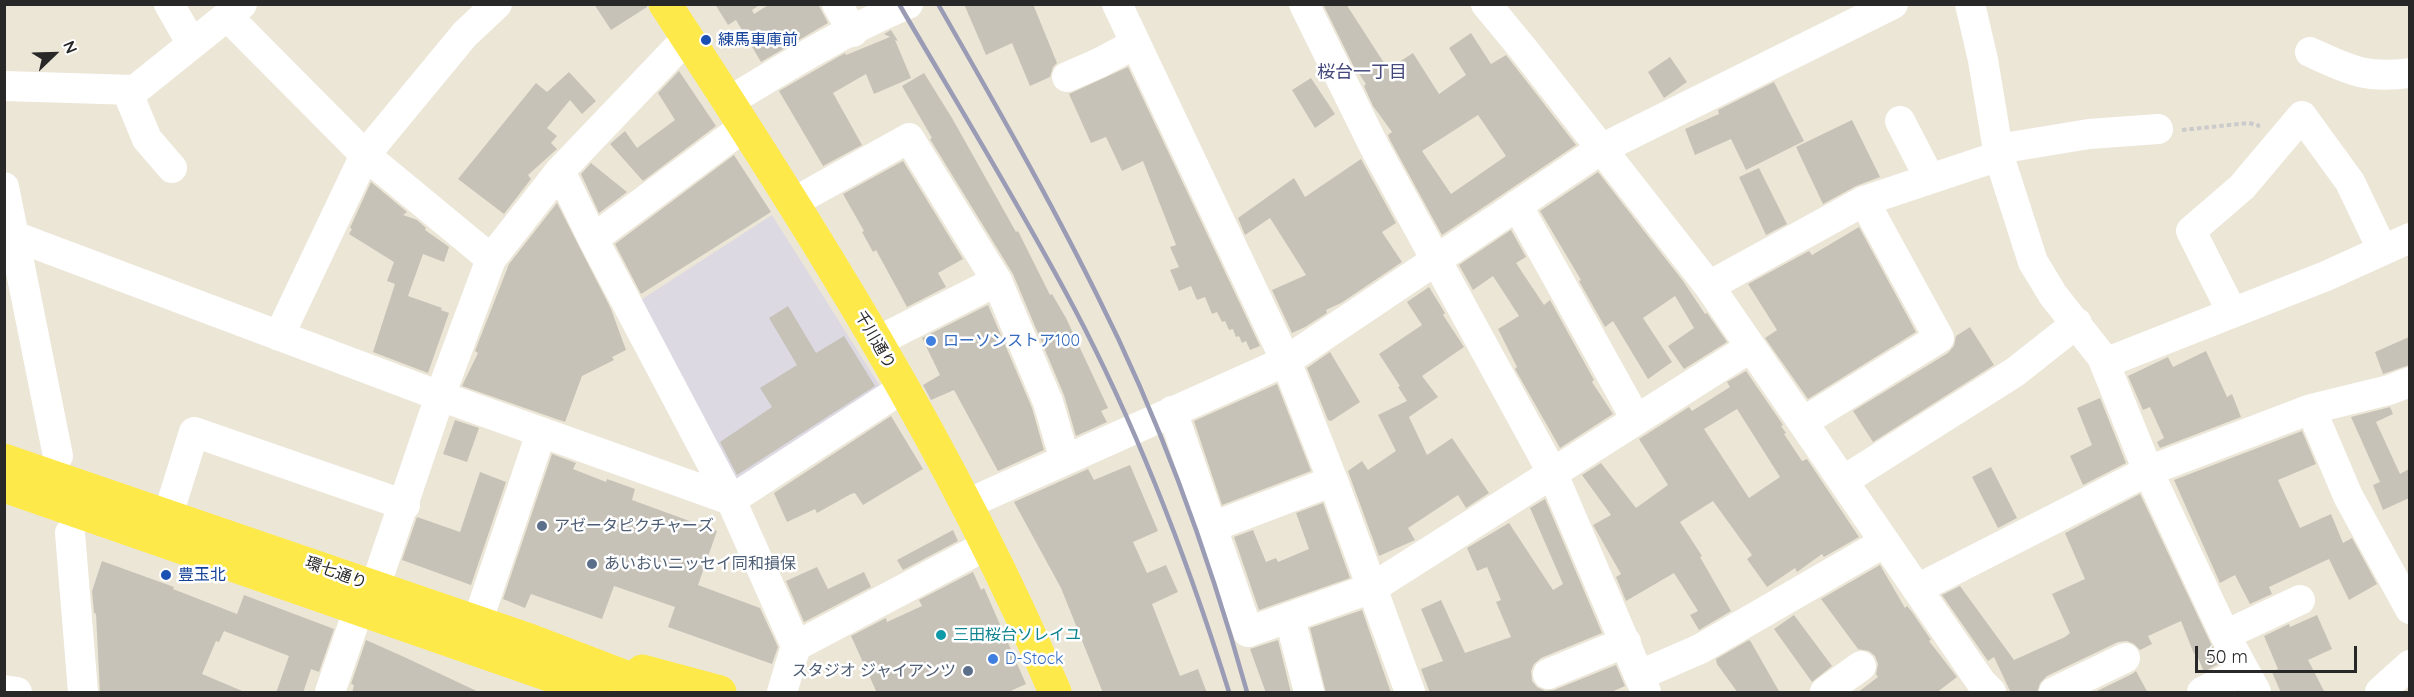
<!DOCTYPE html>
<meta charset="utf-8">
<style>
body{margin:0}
#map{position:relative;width:2414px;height:697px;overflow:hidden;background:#ece6d7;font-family:Quicksand,sans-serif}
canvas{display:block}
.frame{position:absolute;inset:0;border:6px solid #282828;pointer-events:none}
.north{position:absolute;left:24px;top:24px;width:60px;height:60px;-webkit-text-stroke:4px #fff;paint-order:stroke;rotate:67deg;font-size:16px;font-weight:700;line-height:24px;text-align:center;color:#282828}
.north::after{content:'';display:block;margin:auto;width:21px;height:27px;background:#282828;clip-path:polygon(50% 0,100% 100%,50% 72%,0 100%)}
.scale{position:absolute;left:2195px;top:646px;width:162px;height:27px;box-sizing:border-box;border:3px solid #282828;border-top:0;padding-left:8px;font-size:18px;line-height:21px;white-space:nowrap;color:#282828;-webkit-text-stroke:4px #fff;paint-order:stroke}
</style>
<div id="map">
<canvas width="2414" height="697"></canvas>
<div class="frame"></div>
<div class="north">N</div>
<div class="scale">50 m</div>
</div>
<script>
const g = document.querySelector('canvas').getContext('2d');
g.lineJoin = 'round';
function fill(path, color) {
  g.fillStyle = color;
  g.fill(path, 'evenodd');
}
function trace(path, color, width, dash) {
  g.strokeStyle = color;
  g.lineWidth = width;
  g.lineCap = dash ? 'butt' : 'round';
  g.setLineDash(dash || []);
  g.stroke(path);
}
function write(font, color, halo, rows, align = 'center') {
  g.font = font + ' Quicksand,"Noto Sans JP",sans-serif';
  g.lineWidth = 5;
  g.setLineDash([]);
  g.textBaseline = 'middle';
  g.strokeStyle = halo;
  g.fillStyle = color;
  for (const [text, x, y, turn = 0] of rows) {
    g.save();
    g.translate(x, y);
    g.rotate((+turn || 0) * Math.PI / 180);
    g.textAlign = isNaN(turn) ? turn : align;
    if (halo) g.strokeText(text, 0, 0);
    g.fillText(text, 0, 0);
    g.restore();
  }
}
fill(new Path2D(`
 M772,215L883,391L738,484L636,303Z`), '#ddd9e3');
fill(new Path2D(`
 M594,4H646L647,7L611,30Z
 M715,4H761L752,10L754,14L770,4H818L828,23L761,62L736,20L728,25Z
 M964,4H1033L1057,63L1053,67L1050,77L1030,86L1012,43L986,55Z
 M1323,4H1346L1388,69L1413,53L1439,94L1466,75L1449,48L1471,33L1491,64L1506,55L1576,145L1442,235L1390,140L1388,135L1392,132L1373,106L1364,86L1366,84L1353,65ZM1478,115L1506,156L1451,194L1422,151Z
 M891,30L898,41L895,40L911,78L874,94L866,74L833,93L862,145L823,166L779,91L845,53L846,55L890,37L884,34Z
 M1670,57L1687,82L1664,98L1648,72Z
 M1128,67L1260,346L1250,350L1246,341L1242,343L1239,336L1236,337L1233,329L1229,330L1225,321L1222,322L1217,312L1212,314L1205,297L1197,300L1191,286L1179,291L1170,270L1179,267L1170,247L1176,245L1143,161L1122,171L1106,137L1091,143L1069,94Z
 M679,71L716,126L643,181L610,144L625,131L637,148L675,120L658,93Z
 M569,72L596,101L582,114L570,100L547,128L557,136L551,143L557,149L528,175L531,179L504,214L458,179L536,83L547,92Z
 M924,73L952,118L1016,232L1018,231L1050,295L1052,294L1066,318L1108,408L1101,411L1107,422L1076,436L1064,395L1013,274L930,139L932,138L902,86Z
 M1311,78L1335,114L1315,128L1292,90Z
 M1774,82L1804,141L1746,170L1731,139L1695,155L1685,129L1719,114L1718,110Z
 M1852,120L1880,177L1856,186L1823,204L1796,147Z
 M734,155L771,212L641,294L615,244Z
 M1361,159L1396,223L1382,232L1402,262L1341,303L1326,310L1327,313L1305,327L1292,333L1272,290L1306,275L1270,218L1245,235L1238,218L1294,178L1305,197Z
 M903,161L963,259L938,273L946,287L907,307L876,250L873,252L862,232L864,231L843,194Z
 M591,163L627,192L599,213L581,174Z
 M1759,168L1787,224L1766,235L1739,177Z
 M1598,172L1683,281L1705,314L1707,313L1727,342L1684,369L1668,346L1694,328L1675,296L1643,318L1672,362L1648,379L1613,321L1605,327L1579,281L1581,280L1540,211Z
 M371,182L407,212L403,215L417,220L426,228L425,230L449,247L444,262L423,254L408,296L442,308L441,310L449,313L428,373L373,352L395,284L387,281L394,262L349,234L352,229L350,228Z
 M557,203L611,309L626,350L612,357L614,360L582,376L565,422L462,386L478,353L475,351L509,264Z
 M1859,227L1916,332L1808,399L1765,338L1777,330L1748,284L1809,251L1812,255Z
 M1511,230L1526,257L1516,263L1544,305L1550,300L1594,380L1592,382L1613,414L1560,448L1515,369L1517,367L1498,329L1519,316L1493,276L1473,290L1459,265Z
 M1429,287L1445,313L1443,315L1464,347L1422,376L1438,397L1409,417L1427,455L1452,438L1489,493L1466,508L1458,495L1408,528L1415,540L1379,556L1348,471L1362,461L1368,470L1396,451L1378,415L1407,401L1398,387L1400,386L1379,354L1422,325L1407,302Z
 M988,305L1032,408L1044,450L998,471L954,390L931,400L923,385L940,375L922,338Z
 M788,306L816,353L844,336L875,386L737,475L720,442L772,407L760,388L797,365L769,318Z
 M1970,327L1994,365L1873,442L1853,411L1948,353L1954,346L1956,336Z
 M2409,337V365L2383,374L2375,352Z
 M2206,351L2227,397L2232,394L2241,417L2160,448L2157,442L2164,438L2150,407L2143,410L2128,376L2168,357L2173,367Z
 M1330,352L1360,402L1331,421L1328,420L1307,368Z
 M1746,371L1783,425L1781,426L1786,433L1784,434L1802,461L1807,459L1859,537L1824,557L1822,554L1797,572L1795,568L1767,587L1747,559L1752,555L1713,501L1680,522L1702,556L1700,557L1731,611L1699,630L1690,615L1698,611L1674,573L1626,601L1616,577L1621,574L1593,525L1611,515L1582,475L1601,463L1636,508L1668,485L1639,439L1689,407L1692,411L1730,387L1727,382ZM1737,409L1780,477L1749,498L1704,429Z
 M1277,384L1311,471L1222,505L1194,421Z
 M2100,398L2126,463L2083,485L2070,456L2092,445L2077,408Z
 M2390,407L2393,414L2376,422L2400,474L2409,469V498L2383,510L2373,485L2380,482L2351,417Z
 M891,416L923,469L863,505L855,493L851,494L817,513L815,509L787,522L774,493Z
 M455,420L479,428L467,462L443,454Z
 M2302,431L2316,464L2278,480L2300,528L2331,514L2343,543L2352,538L2377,584L2349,600L2329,559L2269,587L2272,594L2250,604L2235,575L2220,583L2174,480Z
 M552,454L576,463L573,469L606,482L607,479L635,489L632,500L717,531L698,585L760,608L778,647L772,664L668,627L675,607L614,586L602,619L531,594L525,608L503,599Z
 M1130,465L1158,531L1133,542L1147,573L1166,565L1178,592L1152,604L1180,676L1198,669L1207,693H1103L1061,588L1014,502L1088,469L1094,480Z
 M1991,467L2017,518L1998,528L1972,477Z
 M480,472L506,482L471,585L402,560L417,517L460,532Z
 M2140,494L2220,663L2204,672L2196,653L2194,654L2181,621L2148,636L2152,644L2140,650L2134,644L2127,641L2118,642L2047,676L2040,683L2037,693H2011L1994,657L1988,661L1942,595L1960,586L2014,660L2065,637L2070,633L2052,594L2085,579L2065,533Z
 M1545,499L1602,633L1541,658L1534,664L1531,671L1532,681L1537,687L1545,691L1554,690L1616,665L1625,686L1609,693H1430L1421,669L1443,661L1421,609L1441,600L1465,653L1511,637L1496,602L1501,600L1487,567L1477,571L1467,548L1509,523L1553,590L1563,584L1530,508Z
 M1323,503L1350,578L1259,610L1234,537L1253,530L1266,562L1276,558L1278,562L1309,549L1296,513Z
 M953,530L958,541L903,570L897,560Z
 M102,561L174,587L173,589L237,614L244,595L334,629L319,672L311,669L303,693H276L289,656L224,631L219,642L216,641L202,674L247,693H100L96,614L94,613L92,591Z
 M1880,565L1905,608L1907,606L1912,612L1931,640L1929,641L1957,677L1936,693H1857L1878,677L1876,674L1878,664L1875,656L1869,651L1858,649L1821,599Z
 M817,567L828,589L864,572L871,587L804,622L786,581Z
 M973,572L981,590L984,588L1026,684L1006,693H877L851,636L886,618L887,622L922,606L919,600Z
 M1362,610L1391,693H1326L1310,628Z
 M1794,615L1832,666L1812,682L1774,629Z
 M2317,615L2332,649L2308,660L2325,693H2281L2272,672L2278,669L2264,636L2289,624L2290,627Z
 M366,640L402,656L481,693H352L354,685L351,684Z
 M1278,640L1291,693H1266L1250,649Z
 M1749,640L1751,642L1780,693H1738L1717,664L1716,659Z
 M2136,671L2148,693H2093L2132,674Z`), '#c7c2b7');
trace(new Path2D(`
 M2182,130L2249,123L2260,126`), '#cbcbcb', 4, [4.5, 3]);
trace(new Path2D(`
 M169,4L192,44
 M837,4L853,32
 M1117,4L1286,361L1333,481L1410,692
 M1304,4L1375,148L1552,472L1646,692
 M1486,4L1524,50L1709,286L1981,682L1991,692
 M1970,4L1983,60L1999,156L2033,262L2053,295L2102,357L2148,471L2225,635L2256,692
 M227,16L365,155L491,259
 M2310,52C2349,70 2365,79 2410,73
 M1067,77L1099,63L1135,44
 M4,86L135,90L242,4
 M127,91L147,139L172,168
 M730,101C787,66 846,30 908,4
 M1900,121L1930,179
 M1998,149L2089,134L2158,129
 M560,171L593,239L731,500L796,646L782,692
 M4,187L58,456
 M794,202L909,138L997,281L1048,402L1065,460
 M1517,205L1636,419
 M4,235L14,236L440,396L731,500L903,388
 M593,239L745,126
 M1709,286L1864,201L1999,156
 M2232,312L2191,231L2242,187L2302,116L2350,182L2382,249
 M279,336L365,155L465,34L497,4
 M876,342L997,281
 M2105,363L2326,276L2410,238
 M2311,409L2348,496L2410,609
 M1172,411L1248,632L1372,588L1751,347
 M1803,422L1939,338L1864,201
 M1843,481L2015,372L2077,323
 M173,499L194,432L405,505
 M967,504L1286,361L1601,149L1893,4
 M1212,527L1333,481
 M70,533L83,692
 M375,587L440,396L491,259L560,171L687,38
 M1917,589L2148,471L2311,409L2389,390L2410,382
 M1290,619L1309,692
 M477,623L541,433
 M2225,635L2300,600
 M796,646L987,545
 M1548,674L1626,642
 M1640,675L1700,649L1885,542
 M4,690L17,692
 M330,692L359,608
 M1825,692L1861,666
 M2054,692L2125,658
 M2202,692L2244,670
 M2380,692L2410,665`), '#fff', 30);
trace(new Path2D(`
 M665,4C810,225 952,449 1055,692
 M4,460L524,638L665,692
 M4,486L598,692
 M642,671L720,692`), '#fee94a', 33);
trace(new Path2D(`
 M899,4C958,105 1019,204 1073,306C1138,429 1188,561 1229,692
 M938,4C993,100 1048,196 1097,295C1161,422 1209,556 1247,692`), '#9a9bb4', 4.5);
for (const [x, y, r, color] of [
 [706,40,6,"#1a4fb4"],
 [931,341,6,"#3f7fe0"],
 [542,526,6,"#5c6f8a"],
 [592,564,6,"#5c6f8a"],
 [166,575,6,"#1a4fb4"],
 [941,635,6,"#0f9aa8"],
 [993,659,6,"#3f7fe0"],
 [968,671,6,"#5c6f8a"]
]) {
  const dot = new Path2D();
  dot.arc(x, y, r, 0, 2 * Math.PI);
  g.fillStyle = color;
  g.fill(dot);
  trace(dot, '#fff', 2);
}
write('16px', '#164399', '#fff', [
 ["練馬車庫前",718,40],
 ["豊玉北",178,575]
], 'left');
write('16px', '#282828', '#fff', [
 ["千川通り",875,340,60],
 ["環七通り",336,573,20]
]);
write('16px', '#366cbe', '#fff', [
 ["ローソンストア100",943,341],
 ["D-Stock",1005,659]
], 'left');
write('16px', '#4e5e75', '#fff', [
 ["アゼータピクチャーズ",554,526],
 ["あいおいニッセイ同和損保",604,564],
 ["スタジオ ジャイアンツ",956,671,"right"]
], 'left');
write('16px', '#0d838f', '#fff', [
 ["三田桜台ソレイユ",953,635]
], 'left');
write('18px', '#44487c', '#fff', [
 ["桜台一丁目",1362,73]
]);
</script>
